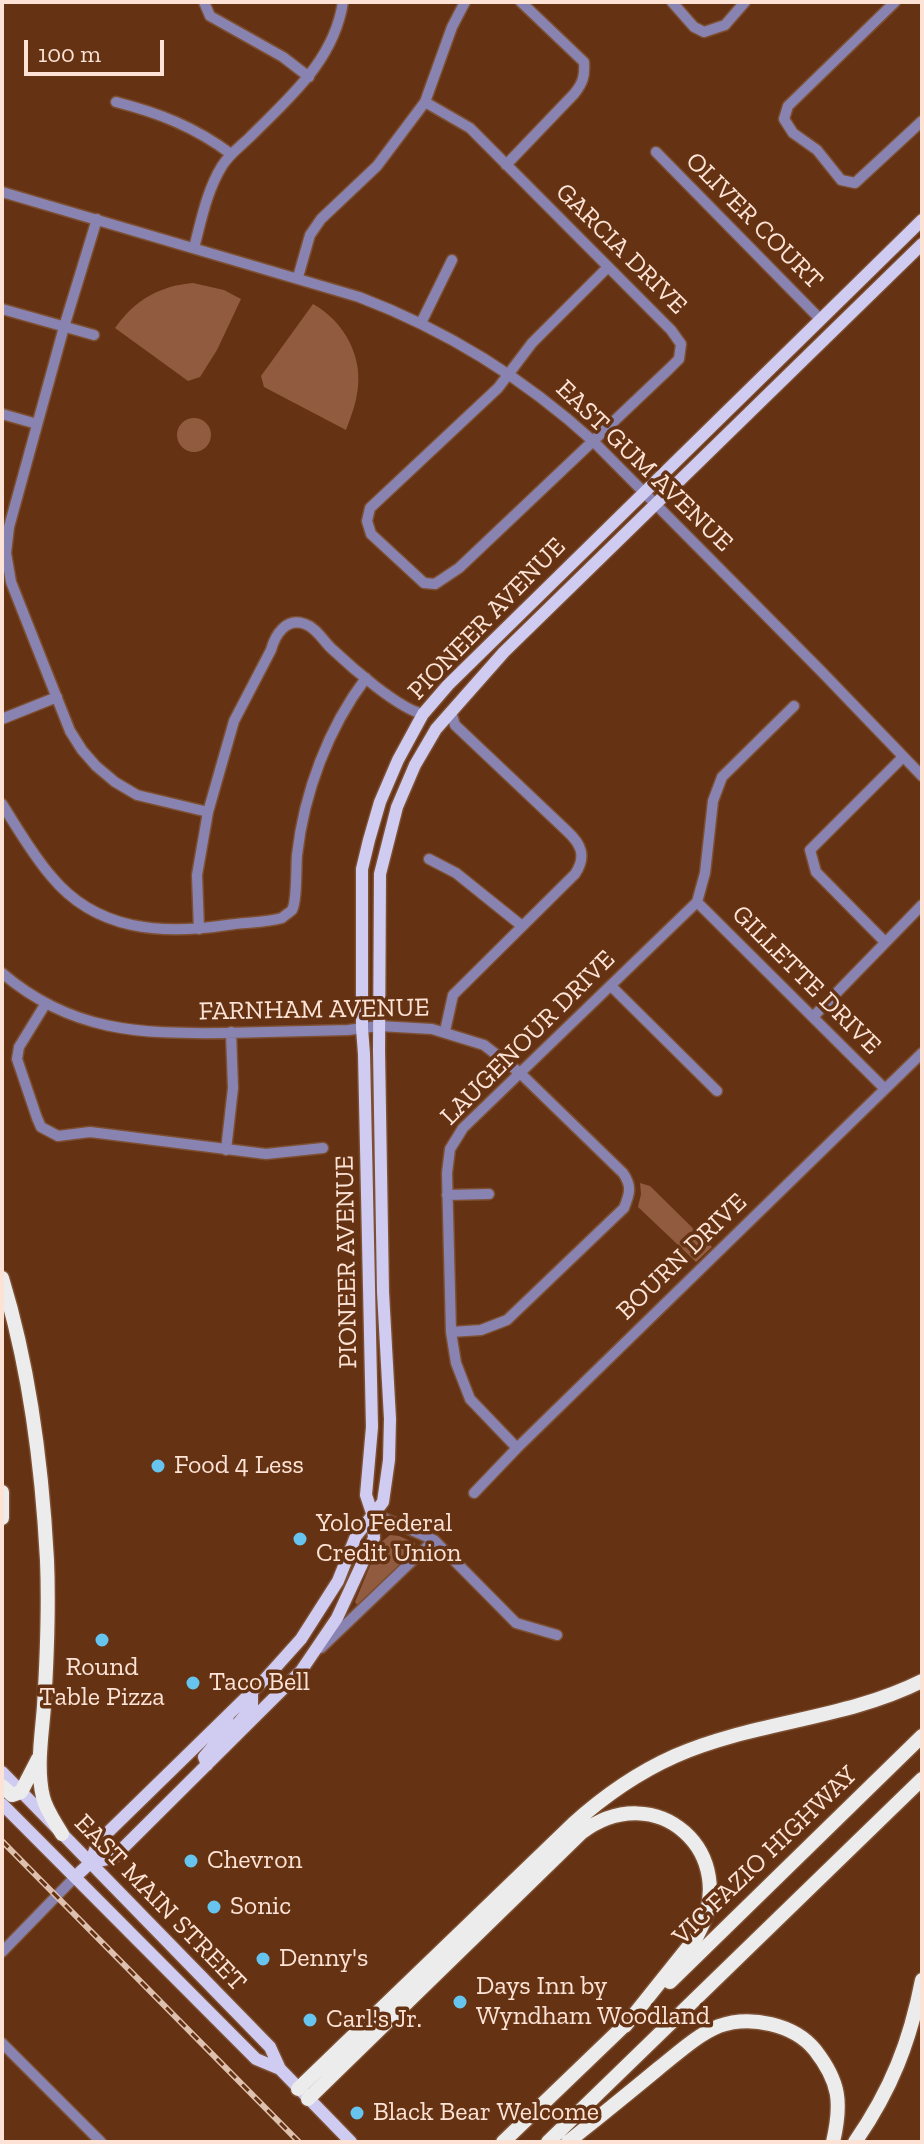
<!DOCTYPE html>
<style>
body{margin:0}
#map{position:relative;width:924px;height:2144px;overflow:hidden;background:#653313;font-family:"Zilla Slab",serif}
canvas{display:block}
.frame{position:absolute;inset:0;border:4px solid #fde3d6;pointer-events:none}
.scale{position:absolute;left:24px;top:40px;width:140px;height:36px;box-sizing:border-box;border:4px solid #fde3d6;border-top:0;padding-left:10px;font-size:24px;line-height:28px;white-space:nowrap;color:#fde3d6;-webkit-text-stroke:6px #653313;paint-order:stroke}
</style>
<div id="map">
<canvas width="924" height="2144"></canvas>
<div class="frame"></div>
<div class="scale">100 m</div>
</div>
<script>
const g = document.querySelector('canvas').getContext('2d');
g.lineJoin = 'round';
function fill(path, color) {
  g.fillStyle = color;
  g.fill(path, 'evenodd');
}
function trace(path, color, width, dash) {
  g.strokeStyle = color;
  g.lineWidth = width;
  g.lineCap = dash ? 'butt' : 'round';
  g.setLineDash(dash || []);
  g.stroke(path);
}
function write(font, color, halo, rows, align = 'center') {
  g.font = font + ' "Zilla Slab",serif';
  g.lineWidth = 7;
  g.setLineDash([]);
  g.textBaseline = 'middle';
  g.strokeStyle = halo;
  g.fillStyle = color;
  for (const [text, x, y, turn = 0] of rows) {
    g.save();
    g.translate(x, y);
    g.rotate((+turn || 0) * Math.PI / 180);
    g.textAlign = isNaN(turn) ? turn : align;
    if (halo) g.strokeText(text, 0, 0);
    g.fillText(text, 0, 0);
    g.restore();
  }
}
fill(new Path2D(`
 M193,283L224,290L241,299L217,350L200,377L188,381L115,328C135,300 159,286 193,283Z
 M313,304C345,322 364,358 357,394C355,407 350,419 346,430L264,387L261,376Z
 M177 435a17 17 0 1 1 34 0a17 17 0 1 1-34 0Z
 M640,1183L650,1186L712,1247L696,1262L638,1207L641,1194Z
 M390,1535L399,1536L415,1543L414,1551L358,1606L355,1602L379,1544Z`), '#905b3e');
const minor = new Path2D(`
 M204,2L210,16L283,57L309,77
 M672,2L694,27L704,32L725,25L745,2
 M895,2L788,106L784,119L793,133L817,150L841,180L855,183L922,121
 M116,102C159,113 195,127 231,154
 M425,102L470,128L671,330L681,344L679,359L669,369L459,568L435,584L424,583L371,534L367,521L370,508L498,388L532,343L608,267
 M656,152L821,320
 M506,165L574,94C583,83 585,76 584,62L521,2
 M2,192L359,297C446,330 525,379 594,442L821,671L922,776
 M97,219L64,327L9,527L6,553L11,582L70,731L82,750L96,766L115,782L137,795L208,812
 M194,248C201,221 207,190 222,166C229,154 241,146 251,136C291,96 334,60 343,2
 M298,277L310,235L321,219L377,166L425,102L452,27L465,2
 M2,309L94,335
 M421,323L452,260
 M2,414L37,424
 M2,719L57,697
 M2,804C18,829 32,854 51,876C96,931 162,935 227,925C245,922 265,923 282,918C285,915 289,913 292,910C297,902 296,867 297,855C304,793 328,728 366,678
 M429,859L456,873L522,926
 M697,902L885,1089
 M697,902L705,873L713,801L722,777L794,706
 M199,929L197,875L208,812L234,721L271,650C275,635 286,617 305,624C317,628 323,641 332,649C351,667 399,709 423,714
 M885,942L816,872L810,850L903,757
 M2,973C71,1032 140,1034 226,1033C267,1032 307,1031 348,1030L379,1026L432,1029L484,1045L520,1073L623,1173C632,1186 630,1193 624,1208L507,1320L481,1330L451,1332
 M611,986L717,1091
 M46,1003L19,1047L17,1059L37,1118L41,1127L58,1136L90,1132L266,1154L323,1148
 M813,1017L922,905
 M445,1031L453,995L575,874C587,856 581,844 567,831L455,725L451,712
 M226,1150L233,1088L231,1032
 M447,1195L489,1194
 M517,1448L470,1399L456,1363L451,1332L447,1173L450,1149L463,1128L697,902
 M474,1493L517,1448L922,1053
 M372,1513L434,1540L516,1623L557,1635
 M321,1648L434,1540
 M2,1952L75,1877
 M2,2043L101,2142`);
const major = new Path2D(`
 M233,1738L235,1727L252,1707V1692
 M207,1765L204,1757L222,1736L228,1716
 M2,1772L270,2047L280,2069L351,2142
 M2,1804L256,2059L280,2069
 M90,1863L113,1858L301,1671L337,1618L374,1538L372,1513L366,1495L372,1427L364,1054L362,1028V869L369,840L380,802L398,760L423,714L448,685L922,220
 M75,1877L90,1863L98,1842L266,1678L301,1639L338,1581L356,1536L383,1502L389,1460L390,1419L383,1292L379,1050L380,874L397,807L415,765L436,729L504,652L922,244`);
const highway = new Path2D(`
 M2,1278C30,1369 42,1466 47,1560C49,1608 47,1657 44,1706C42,1734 36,1768 43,1797C46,1810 55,1822 62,1834
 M2,1492V1518
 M2,1786L12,1795L21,1792L38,1759
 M670,1982L922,1736
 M298,2089L573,1824C604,1796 637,1773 675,1756C755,1721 844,1720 922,1681
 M308,2099L581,1833C656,1776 743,1853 697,1936L625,2026
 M503,2142L629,2021
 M548,2142L922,1779
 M568,2142C599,2117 629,2093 659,2068C678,2053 697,2035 719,2026C750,2015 794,2024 815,2050C840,2082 842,2103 833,2142
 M855,2142C891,2090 910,2042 922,1980`);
trace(minor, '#7d4f32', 13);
trace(major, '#7d4f32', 15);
trace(highway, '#7d4f32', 17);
trace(minor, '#8983b1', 10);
trace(major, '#cfcbf1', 12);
trace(highway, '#ececec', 14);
const rail = new Path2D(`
 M2,1841L299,2142`);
trace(rail, '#dec0af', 6);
trace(rail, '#653313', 3, [9]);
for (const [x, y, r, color] of [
 [158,1466,8,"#66c4ef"],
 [300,1539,8,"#66c4ef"],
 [102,1640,8,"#66c4ef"],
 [193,1683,8,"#66c4ef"],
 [191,1861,8,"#66c4ef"],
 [214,1907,8,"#66c4ef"],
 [263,1959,8,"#66c4ef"],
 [460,2002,8,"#66c4ef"],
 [310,2020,8,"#66c4ef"],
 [357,2113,8,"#66c4ef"]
]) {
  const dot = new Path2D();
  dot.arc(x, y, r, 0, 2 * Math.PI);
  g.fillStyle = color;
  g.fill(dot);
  trace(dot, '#653313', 3);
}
write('26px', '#fde3d6', '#653313', [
 ["OLIVER COURT",754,221,45],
 ["GARCIA DRIVE",621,249,45],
 ["EAST GUM AVENUE",644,466,44],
 ["PIONEER AVENUE",487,619,-46],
 ["GILLETTE DRIVE",806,980,45],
 ["FARNHAM AVENUE",314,1010,-1],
 ["LAUGENOUR DRIVE",528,1038,-45],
 ["BOURN DRIVE",682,1257,-44],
 ["PIONEER AVENUE",347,1262,-91],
 ["VIC FAZIO HIGHWAY",765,1856,-44],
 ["EAST MAIN STREET",160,1903,46]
]);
write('26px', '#fde3d6', '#653313', [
 ["Food 4 Less",174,1466],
 ["Yolo Federal",316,1524],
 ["Credit Union",316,1554],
 ["Round",102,1668,"center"],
 ["Table Pizza",102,1698,"center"],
 ["Taco Bell",209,1683],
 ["Chevron",207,1861],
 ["Sonic",230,1907],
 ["Denny's",279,1959],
 ["Days Inn by",476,1987],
 ["Wyndham Woodland",476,2017],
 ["Carl's Jr.",326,2020],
 ["Black Bear Welcome",373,2113]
], 'left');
</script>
